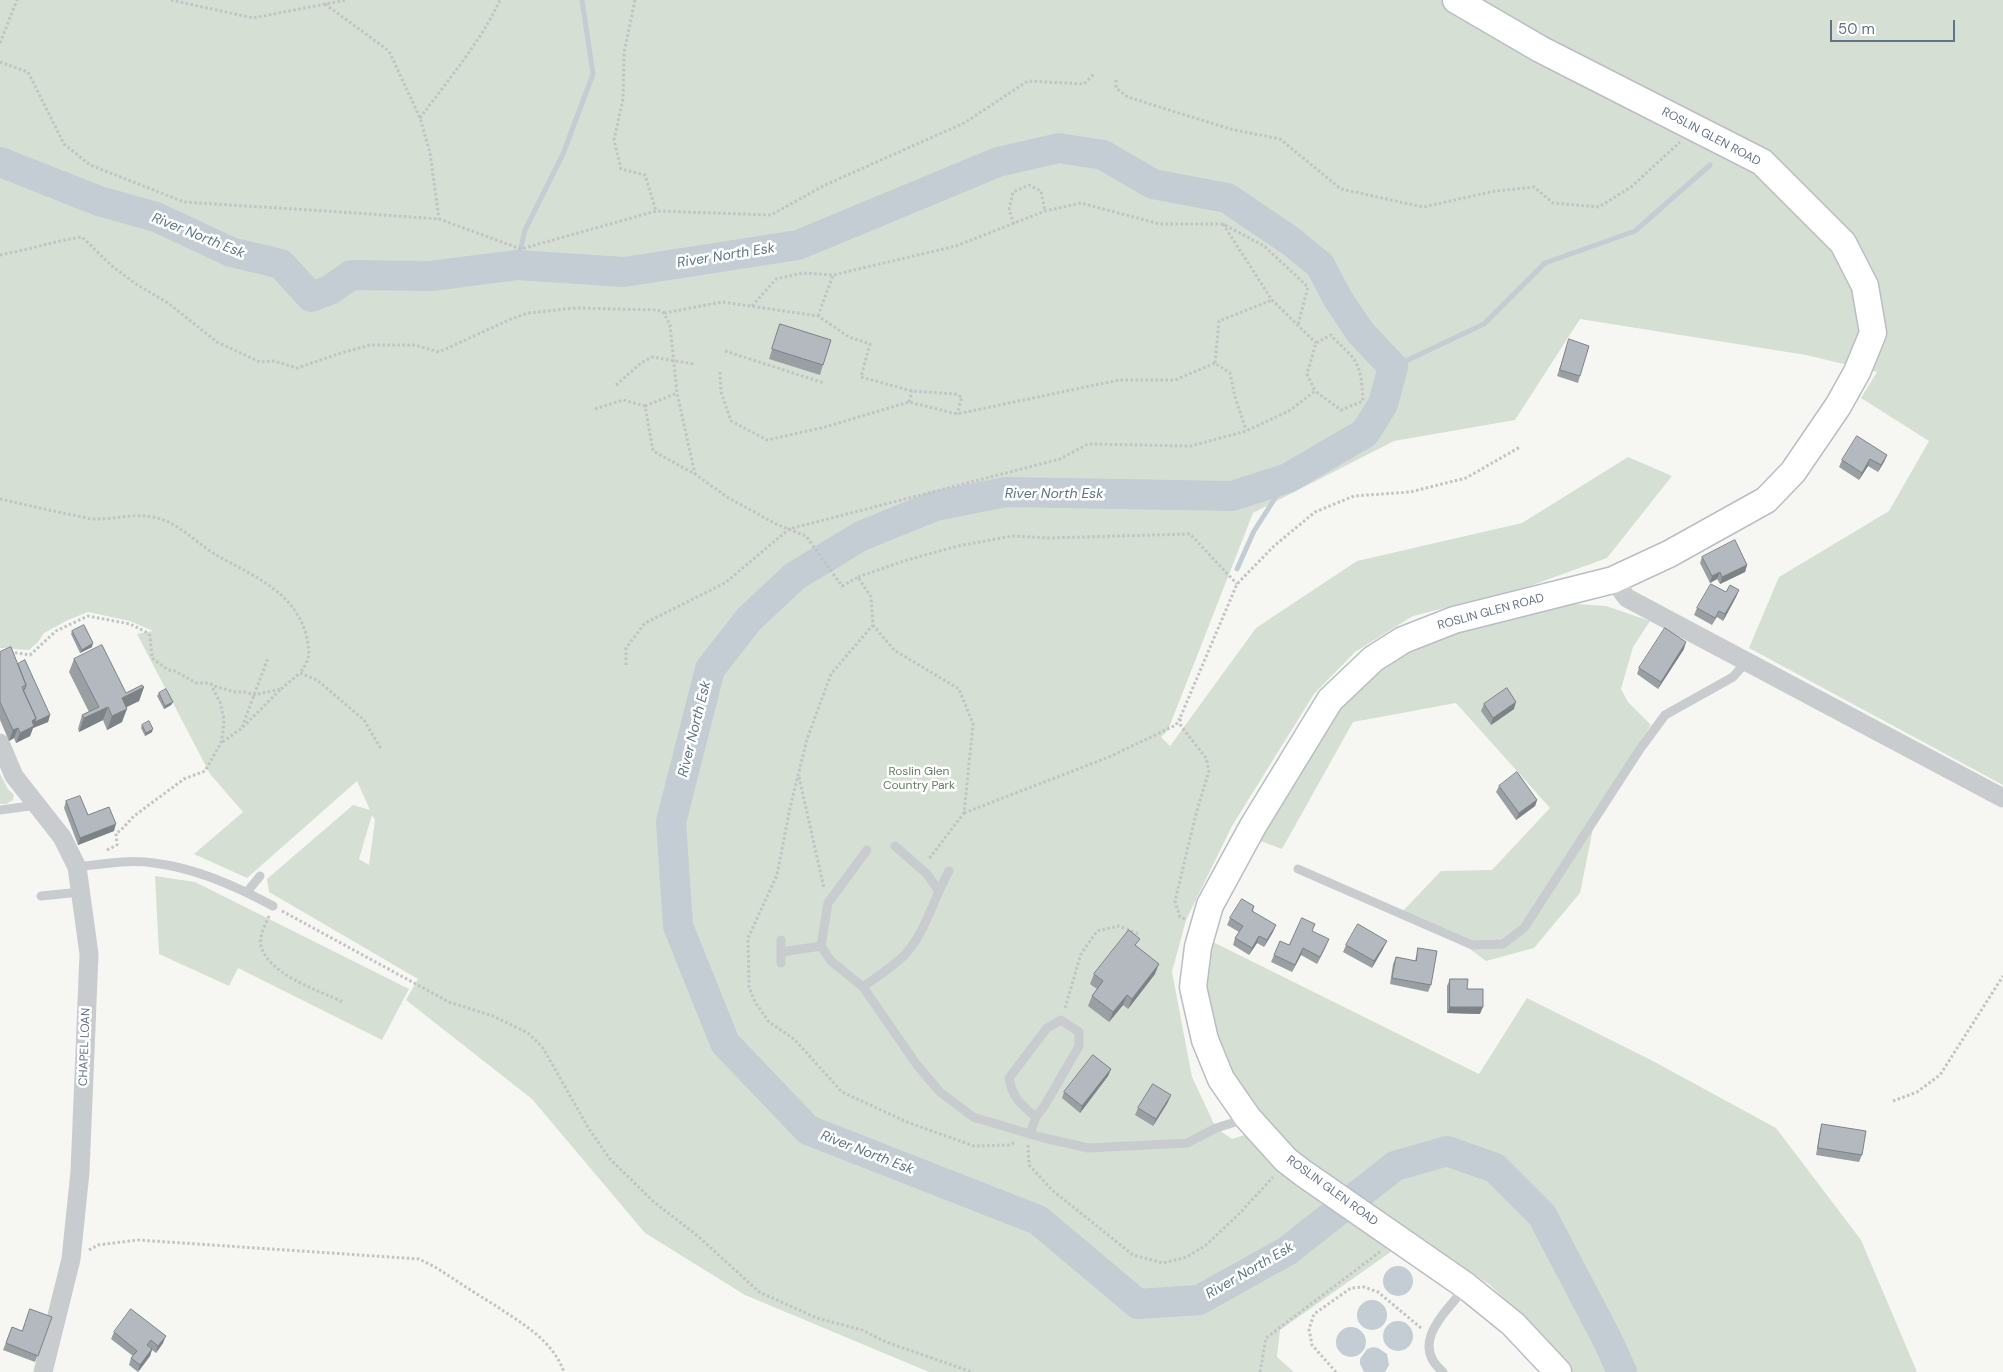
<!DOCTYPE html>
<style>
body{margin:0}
#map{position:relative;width:2003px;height:1372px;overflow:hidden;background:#f6f7f3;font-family:"DM Sans",sans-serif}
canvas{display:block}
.scale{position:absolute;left:1830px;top:20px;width:125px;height:22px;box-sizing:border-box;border:2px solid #627387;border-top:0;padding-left:6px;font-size:15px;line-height:18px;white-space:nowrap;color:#627387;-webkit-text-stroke:4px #fff;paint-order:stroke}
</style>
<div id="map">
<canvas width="2003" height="1372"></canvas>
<div class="scale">50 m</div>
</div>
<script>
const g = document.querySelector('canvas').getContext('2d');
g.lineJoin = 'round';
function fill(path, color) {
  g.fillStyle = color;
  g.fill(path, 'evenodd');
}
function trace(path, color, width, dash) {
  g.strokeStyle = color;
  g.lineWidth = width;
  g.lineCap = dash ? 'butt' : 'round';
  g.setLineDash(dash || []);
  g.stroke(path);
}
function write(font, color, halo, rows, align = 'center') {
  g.font = font + ' "DM Sans",sans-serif';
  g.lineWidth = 5;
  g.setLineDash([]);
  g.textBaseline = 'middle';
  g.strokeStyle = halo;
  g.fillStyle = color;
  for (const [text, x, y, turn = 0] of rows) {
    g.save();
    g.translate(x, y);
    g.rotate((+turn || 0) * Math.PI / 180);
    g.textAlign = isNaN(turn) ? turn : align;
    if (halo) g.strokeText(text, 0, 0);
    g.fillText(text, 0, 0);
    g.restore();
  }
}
fill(new Path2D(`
 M0,0H2003V785L1749,648L1779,577L1889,511L1929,441L1861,398L1877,372L1806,355L1580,319L1515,420L1394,441L1253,513L1168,730L1161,737L1170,746L1256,628L1357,561L1522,523L1628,457L1672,476L1607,558L1527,587L1413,616L1355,652L1314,694L1232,826L1186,920L1172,972L1192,1077L1216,1128L1232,1139L1248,1134L1206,1012L1204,986L1211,941L1479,1074L1527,998L1651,1060L1776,1128L1861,1240L1917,1372H1567L1547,1339L1490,1285L1311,1162L1296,1184L1392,1251L1280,1330L1277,1357L1294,1372H929L745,1295L645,1233L532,1099L406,1000L418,979L269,892L267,879L353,805L370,810L357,781L247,878L194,854L243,812L210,774L137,634L153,631L130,621L88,612L68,620L44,633L38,642L29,650L0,648ZM372,815L375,820L369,865L359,859Z
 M1576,604L1606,606L1650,621L1633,647L1621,689L1628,702L1651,725L1597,809L1580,893L1534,948L1486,961L1447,932L1403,911L1441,871L1492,870L1550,808L1456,703L1353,722L1282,849L1258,840L1337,709L1379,666L1459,628Z
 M0,774L8,789L14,795L13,800L6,804H0Z
 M155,876L195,882L409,989L382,1040L238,968L229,986L159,954Z`), '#d6dfd3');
fill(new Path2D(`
 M1383 1281a15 15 0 1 1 30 0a15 15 0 1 1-30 0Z
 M1357 1315a15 15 0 1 1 30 0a15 15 0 1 1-30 0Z
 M1383 1336a15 15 0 1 1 30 0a15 15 0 1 1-30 0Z
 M1336 1342a15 15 0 1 1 30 0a15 15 0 1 1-30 0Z
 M1373,1347L1378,1348L1387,1354L1389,1365L1385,1372H1364L1360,1364V1359L1367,1349Z`), '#c3cdd3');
trace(new Path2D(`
 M517,265L525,230L563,154L593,74L582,0
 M1393,367L1484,324L1545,263L1635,231L1710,165
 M1237,569L1254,531L1288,478`), '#c3cdd3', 5);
trace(new Path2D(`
 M0,162L99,201L156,217L231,252L281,264L311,297L330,290L351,275L431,276L517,265L624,272L798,245L998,162L1059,148L1103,155L1153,184L1227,198L1292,242L1320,265L1338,299L1360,332L1393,367L1383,404L1365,433L1288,478L1232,496L1006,492L935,506L861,536L795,576L749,619L710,669L671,822L678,926L725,1043L808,1130L1038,1220L1138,1304L1199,1300L1287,1251L1395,1166L1447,1151L1495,1168L1542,1215L1608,1341L1622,1372`), '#c3cdd3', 30);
const secondary = new Path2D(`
 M1456,0L1540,49L1762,162L1843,243L1865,286L1873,333L1857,372L1838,406L1793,472L1766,500L1669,554L1613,580L1454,620L1403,640L1373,659L1330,700L1253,826L1210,905L1198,947L1193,987L1205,1040L1221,1079L1248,1118L1286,1160L1303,1173L1466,1286L1513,1324L1558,1372`);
trace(secondary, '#babec4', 29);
trace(new Path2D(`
 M171,0L253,18L346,0
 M635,0L624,53L623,99L614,140L621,169L645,175L656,211
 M325,4L389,51L420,118L430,153L439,219
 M0,43L17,0
 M0,62L28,72L64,144L90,165L184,202L341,212L439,219L521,249L656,211L771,215L825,185L964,123L1028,81L1084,84L1095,73
 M1116,80V88L1128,97L1230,129L1280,139L1341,189L1423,207L1495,191L1534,187L1553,203L1599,207L1631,187L1680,142
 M420,118C448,80 480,43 500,0
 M1014,224L1009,210L1013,192L1029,185L1041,191L1045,211
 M1223,224L1272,300L1316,343
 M0,255C28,250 54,241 82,237L112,266L136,284L168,303L217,342L260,362L274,361L297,368L341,353L370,345H415L439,352L511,319L528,313L576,308L658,310L664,313L670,325L677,393L695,474
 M752,306L776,279L803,273L833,275L956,246L1045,211L1081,203L1160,224H1223L1264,246L1308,287L1298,325
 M664,313L722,302L818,316L849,337L870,344L861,377L912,391L955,394L962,397L957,414
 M818,316L833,275
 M725,351L824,383
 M1215,363L1219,321L1272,300
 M720,372L721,392L731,421L767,440L825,427L909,402L957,414L1119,380H1175L1215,363L1230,373L1235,397L1246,430
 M909,402L912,391
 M645,406L677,393
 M595,409L623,400L645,406L653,451L695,474L727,497L776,524L806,536L842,586L858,577L871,597L873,625L831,674L807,739L790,808L777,875L748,938L749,987L755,1002L769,1022L794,1039L842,1092L907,1122L974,1146L1010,1145L1015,1142
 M0,499C22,504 44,509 67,514C75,515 84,518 93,519C114,520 136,512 157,518C181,524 198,545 218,556C255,577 296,592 307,638C310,656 310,659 300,673
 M858,577L907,560L958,546L1012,536L1049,538L1190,534L1237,584
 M873,625L894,650L959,689L973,724L964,813L928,860
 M10,652L30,655L56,631L88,616L130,624L148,633L150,636L152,658L168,670L175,671L196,683H209L217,687L236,692H246L254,695L281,689L242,728L221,743
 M626,665V648L645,623L725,583L789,529L1060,459L1088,444L1191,446L1246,431L1289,411L1315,391L1307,374L1316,343L1331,335C1337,343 1347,350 1353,358C1362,370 1362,386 1363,401L1341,410L1315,391
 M281,689L300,673L317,680L364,720L381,749
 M242,727L268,658
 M799,777L824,888
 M964,813L1109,757L1176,725L1180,718
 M107,850L117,845L116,833L120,831L134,816L184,779L205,771L221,743L223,731L224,719L220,702L211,685
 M282,911L449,1002L493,1016L528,1033L543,1048L589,1129L610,1159L654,1202L699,1237L759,1292L817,1318L862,1330L886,1342L972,1372
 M269,916C265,925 259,936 261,946C269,975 318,990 343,1002
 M1185,919L1180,917L1175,901L1196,814L1209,771L1206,758L1181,726L1180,718L1237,584L1274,546L1315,512L1354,496L1410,492L1466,478L1520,447
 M1065,1008L1081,954L1097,931L1119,926L1139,934
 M1893,1101L1917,1092L1940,1075L2003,976
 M1028,1145L1029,1165L1052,1190L1133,1255L1163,1263L1187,1257L1206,1245L1239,1214L1273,1177
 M89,1250L98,1245L138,1240L419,1259L435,1267C454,1279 473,1292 493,1304C521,1323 552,1339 564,1372
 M1260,1372L1266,1338L1381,1251
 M1336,1372L1312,1345L1309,1329L1314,1314L1351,1288L1364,1287L1378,1292L1421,1328`), '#c1c3c5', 3, [2.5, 2.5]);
trace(new Path2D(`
 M0,810L37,805
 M895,846L927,874L938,890
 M867,850L828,903L821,946L831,961L863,987L917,1065L940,1092L973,1117L1040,1137L1088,1148L1187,1143L1216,1128L1245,1119
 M77,867C102,864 129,859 154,863C196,868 236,886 273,906
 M1298,869L1472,945L1503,944L1524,928L1640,749L1665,715L1733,677L1747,661
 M247,892L260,876
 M41,896L81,892
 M782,952L821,946
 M781,963V940
 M863,987C876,977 899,963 908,951C927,928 934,897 949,871
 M1030,1134L1036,1117L1045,1105L1079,1046V1032L1061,1020L1047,1028L1009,1078C1012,1097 1021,1105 1036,1117
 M1443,1372C1409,1344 1445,1313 1464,1289`), '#c8cccf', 9);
trace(new Path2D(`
 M1613,580L1627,598L2003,798
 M0,743L14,776L62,837L77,867L89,954L80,1172L71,1259L43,1372`), '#c8cccf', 19);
trace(secondary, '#fff', 26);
trace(new Path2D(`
 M616,385L641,363L652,357L694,364`), '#c1c3c5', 3, [2.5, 2.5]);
fill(new Path2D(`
 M780,324L823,365L820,375L769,359Z
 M1567,346L1580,376L1578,383L1557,376Z
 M1887,455L1884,462L1878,472L1868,466L1859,480L1839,467L1842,460Z
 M1702,557L1747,565L1745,572L1720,584L1717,579L1710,583L1700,563Z
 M1739,590L1736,597L1723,621L1717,617L1712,625L1694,615L1697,608L1726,592Z
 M72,631L92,647L80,653L71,634Z
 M1684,649L1658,689L1637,674L1639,668Z
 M0,652L18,664L50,715L48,722L33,728L30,736L16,743L14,738L9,741L0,720Z
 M74,659L126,693L144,687L139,701L126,707L122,722L107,730L103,720L79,732L78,729L82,715L89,712L69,672Z
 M159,693L173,702L171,705L164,709L157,696Z
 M1484,704L1514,709L1491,725L1481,711Z
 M142,725L152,732L145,736L141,728Z
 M1499,786L1537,800L1535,806L1516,820L1496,792Z
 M66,801L88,815L114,831L78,845L64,808Z
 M1254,906L1253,911L1273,932L1264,947L1257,943L1249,955L1233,945L1235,938L1239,932L1227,925L1230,918Z
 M1312,931L1326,946L1317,964L1301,955L1292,972L1271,962L1274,955Z
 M1346,945L1384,947L1372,968L1343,952Z
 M1137,947L1155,974L1128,1009L1123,1005L1109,1022L1088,1006L1092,996L1097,989L1090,984L1094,974Z
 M1418,948L1431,985L1428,992L1390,984L1393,964L1396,957L1415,961Z
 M1450,979L1467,989L1480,1014L1447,1013V986Z
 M1111,1069L1108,1076L1080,1113L1062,1098L1064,1092Z
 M1168,1102L1153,1126L1135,1115L1138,1108Z
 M1822,1124L1862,1155L1859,1162L1816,1155L1820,1131Z
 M52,1317L35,1362L3,1350L12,1327L22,1331Z
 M114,1332L163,1343L156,1353L152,1350L150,1356L138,1372L129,1365L131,1358L133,1356L111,1339Z`), '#9a9fa4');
fill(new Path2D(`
 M1887,455L1884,462L1878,472L1881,465Z
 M1870,459L1868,466L1859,480L1862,473Z
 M1747,565L1745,572L1720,584L1722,577Z
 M1720,572L1717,579L1710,583L1712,576Z
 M1739,590L1736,597L1723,621L1725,614Z
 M1686,642L1684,649L1658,689L1661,682Z
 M93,643L92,647L80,653L82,650Z
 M144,687L139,701L117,712L122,698Z
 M173,702L171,705L164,709L165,706Z
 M1516,702L1514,709L1491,725L1493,718Z
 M108,707L103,720L79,732L84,718Z
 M127,709L122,722L107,730L112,716Z
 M50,715L48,722L33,728L30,736L16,743L20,733L32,721L36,718Z
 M18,728L14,738L9,741L13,730Z
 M153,729L152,732L145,736L146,733Z
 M1537,800L1535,806L1516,820L1519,813Z
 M116,824L114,831L78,845L80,838Z
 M1276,925L1273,932L1264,947L1267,940Z
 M1259,936L1257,943L1249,955L1252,948Z
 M1329,939L1326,946L1317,964L1320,957Z
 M1387,941L1384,947L1372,968L1374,961Z
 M1303,948L1301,955L1292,972L1295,965Z
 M1159,964L1155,974L1128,1009L1132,999Z
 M1127,995L1123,1005L1109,1022L1113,1012Z
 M1450,1007H1483L1480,1014L1447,1013Z
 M1111,1069L1108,1076L1080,1113L1082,1106Z
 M1171,1095L1168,1102L1153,1126L1156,1119Z
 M166,1336L163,1343L156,1353L158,1346Z
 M152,1349L150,1356L138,1372L140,1365Z`), '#7d8286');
const building = new Path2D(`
 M780,324L831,340L823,365L772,349Z
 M1569,339L1589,346L1580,376L1560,370Z
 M1857,436L1887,455L1881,465L1870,459L1862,473L1842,460Z
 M1735,540L1747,565L1722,577L1720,572L1712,576L1702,557Z
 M1711,584L1726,592L1730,585L1739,590L1725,614L1719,611L1715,618L1697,608Z
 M84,625L93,643L82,650L72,631Z
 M1665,628L1686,642L1661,682L1639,668Z
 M102,645L126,693L142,685L144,687L122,698L127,709L112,716L108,707L84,718L82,715L99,707L74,659Z
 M11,647L26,685L22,687L36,718L32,721L34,726L20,733L18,728L13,730L0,702V652Z
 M25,660L50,715L35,722L36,718L23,690L25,689L26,685L18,664Z
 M1507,688L1516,702L1493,718L1484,704Z
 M166,689L173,702L165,706L159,693Z
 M149,721L153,729L146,733L142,725Z
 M1517,772L1537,800L1519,813L1499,786Z
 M80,796L88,815L109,807L116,824L80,838L66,801Z
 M1242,899L1254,906L1252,911L1276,925L1267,940L1259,936L1252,948L1235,938L1243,926L1230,918Z
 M1302,918L1315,924L1312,931L1329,939L1320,957L1303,948L1295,965L1274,955L1280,941L1289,945Z
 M1358,924L1387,941L1374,961L1346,945Z
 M1129,930L1140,939L1135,945L1159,964L1132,999L1127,995L1113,1012L1092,996L1103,981L1094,974Z
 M1418,948L1437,951L1431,985L1392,978L1396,957L1416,961Z
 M1450,979H1468L1467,989H1483V1007H1450Z
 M1093,1055L1111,1069L1082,1106L1064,1092Z
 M1153,1084L1171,1095L1156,1119L1138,1108Z
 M1822,1124L1866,1131L1862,1155L1818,1148Z
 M30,1309L52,1317L38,1356L6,1343L12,1327L22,1331Z
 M131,1309L166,1336L158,1346L151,1340L147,1345L152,1349L140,1365L131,1358L137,1351L114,1332Z`);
fill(building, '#b3b9bf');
trace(building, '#7d8286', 1);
write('12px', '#627387', '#fff', [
 ["ROSLIN GLEN ROAD",1711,137,28],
 ["ROSLIN GLEN ROAD",1491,612,-15],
 ["CHAPEL LOAN",85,1047,-88],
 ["ROSLIN GLEN ROAD",1332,1191,36]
]);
write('12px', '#657d62', '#fff', [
 ["Roslin Glen",919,772],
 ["Country Park",919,786]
]);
write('italic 14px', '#5e7683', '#fff', [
 ["River North Esk",198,236,22],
 ["River North Esk",726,256,-9],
 ["River North Esk",1054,494],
 ["River North Esk",695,729,-76],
 ["River North Esk",867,1153,21],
 ["River North Esk",1250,1271,-30]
]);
</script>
